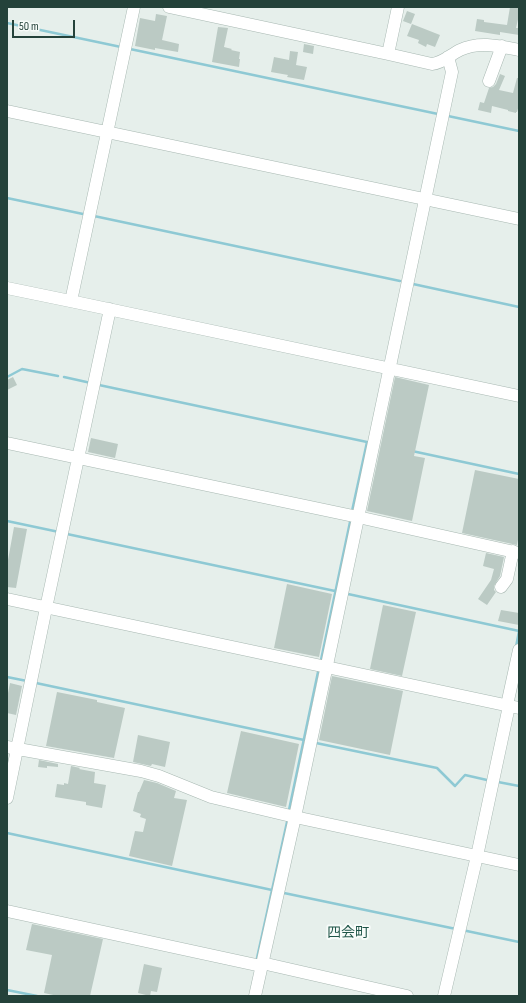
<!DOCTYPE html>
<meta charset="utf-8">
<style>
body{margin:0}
#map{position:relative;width:526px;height:1003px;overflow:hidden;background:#e6efeb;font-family:"Sofia Sans Condensed",sans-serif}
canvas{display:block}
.frame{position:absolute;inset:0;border:8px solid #24423a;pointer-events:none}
.scale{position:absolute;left:12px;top:20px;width:63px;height:18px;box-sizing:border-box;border:2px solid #24423a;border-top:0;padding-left:5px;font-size:12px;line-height:14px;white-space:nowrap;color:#24423a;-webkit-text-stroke:3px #f7fbf9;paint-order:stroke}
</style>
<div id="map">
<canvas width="526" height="1003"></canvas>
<div class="frame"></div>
<div class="scale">50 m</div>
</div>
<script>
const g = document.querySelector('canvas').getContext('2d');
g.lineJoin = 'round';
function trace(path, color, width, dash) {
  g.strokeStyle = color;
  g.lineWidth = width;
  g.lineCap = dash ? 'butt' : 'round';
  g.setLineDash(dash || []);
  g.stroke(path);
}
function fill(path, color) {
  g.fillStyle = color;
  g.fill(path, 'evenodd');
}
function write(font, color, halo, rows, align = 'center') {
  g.font = font + ' "Sofia Sans Condensed","Noto Sans JP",sans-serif';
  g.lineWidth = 4;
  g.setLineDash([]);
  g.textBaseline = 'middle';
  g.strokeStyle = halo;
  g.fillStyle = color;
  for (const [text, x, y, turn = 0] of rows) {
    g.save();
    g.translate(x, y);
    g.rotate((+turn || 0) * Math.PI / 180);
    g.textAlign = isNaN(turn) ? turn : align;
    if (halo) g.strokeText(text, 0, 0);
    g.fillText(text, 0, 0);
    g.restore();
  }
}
trace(new Path2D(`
 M7,23L121,47
 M130,49L438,114
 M448,116L519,131
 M7,198L83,214
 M94,216L400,281
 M413,284L519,307
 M7,377L22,369L58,376
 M64,377L91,383
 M99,385L367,442L352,511
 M412,451L519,474
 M7,521L59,532
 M67,534L335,591
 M348,594L519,631L516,647
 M321,660L350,522
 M7,677L27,681
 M36,683L304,740
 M316,743L437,768L455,786L465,775L487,780
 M498,782L519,786
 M289,810L318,672
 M7,833L272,890
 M284,893L456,929
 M462,930L519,942
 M257,958L287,822
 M7,990L37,996`), '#8ec9d4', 2.5);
fill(new Path2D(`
 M510,7H519V15L516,28H519V35L500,32V35L475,31L477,19L484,20V22L507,25Z
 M407,11L415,14L411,24L403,21Z
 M156,14L167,16L162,40L179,44L178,52L155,48V50L135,46L140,18L155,21Z
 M412,24L440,35L435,47L427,44L426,47L418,43L419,40L407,36Z
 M218,27L228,28L224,47L232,49L231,50L240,52L239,59H240L239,67L212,62Z
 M304,44L314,46L313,54L303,52Z
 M290,51L298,52L296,65L307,67L304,80L287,77L288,75L271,72L274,57L289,60Z
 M500,74L505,76L499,90L513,93L517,78H519V105L517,112H516V113L508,111V110L492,106L491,113L478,110L480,102L484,103L489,88L493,87L496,84Z
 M13,377L17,385L7,390V380Z
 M395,377L429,385L414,456L425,458L412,521L367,511Z
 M91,438L118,444L115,458L88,452Z
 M475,470L519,479V534L517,545L462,533Z
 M14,527L27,529L16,588L7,587V559L8,560Z
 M486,553L504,557L500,576L494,586V590L496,592L487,605L478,599L491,580L494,569L483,566Z
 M287,584L332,594L319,657L274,648Z
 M383,605L416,612L402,676L370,669Z
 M501,610L519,613V625L498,621Z
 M332,676L403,691L390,755L319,740Z
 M10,683L22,686L16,715L7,713V698Z
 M57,692L97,700V702L125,708L114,758L46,746Z
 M241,731L299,744L286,807L227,793Z
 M138,735L170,742L165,767L152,764L151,766L133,762Z
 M39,760L58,764V767L47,766V768L38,767Z
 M71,766L80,768L79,769L95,772L94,783L106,785L102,808L86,805V802L55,797L57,784L64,785V783L68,784Z
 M144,780L157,783L176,791L174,798L187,800L172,866L129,856L135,831L143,832L146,819L140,817L141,814L133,811L138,792H139Z
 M32,924L103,939L90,996H58L44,993L52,955L26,950Z
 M144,964L162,968L157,992L151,991L150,996L138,993Z`), '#bbcac4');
const minor = new Path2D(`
 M169,7L388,54L432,64C443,63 450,55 460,50C479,41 499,46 519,50
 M388,54L398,7
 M489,81L502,46
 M7,111L519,219
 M7,288L75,302L519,396
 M71,301L134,7
 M7,443L358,517L519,553
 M501,587L507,579L513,551
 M7,599L519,708
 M507,705L519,650
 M7,747L141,771L159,776L211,797L295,817L519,865
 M7,798L46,608L110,309
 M7,911L261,966
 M262,963L407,996
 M255,996L295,817L452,72L448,57
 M444,996L477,856L509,706`);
trace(minor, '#a8b8b2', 13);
trace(minor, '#fff', 12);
write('14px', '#1f5548', '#f7fbf9', [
 ["四会町",348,933]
]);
</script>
